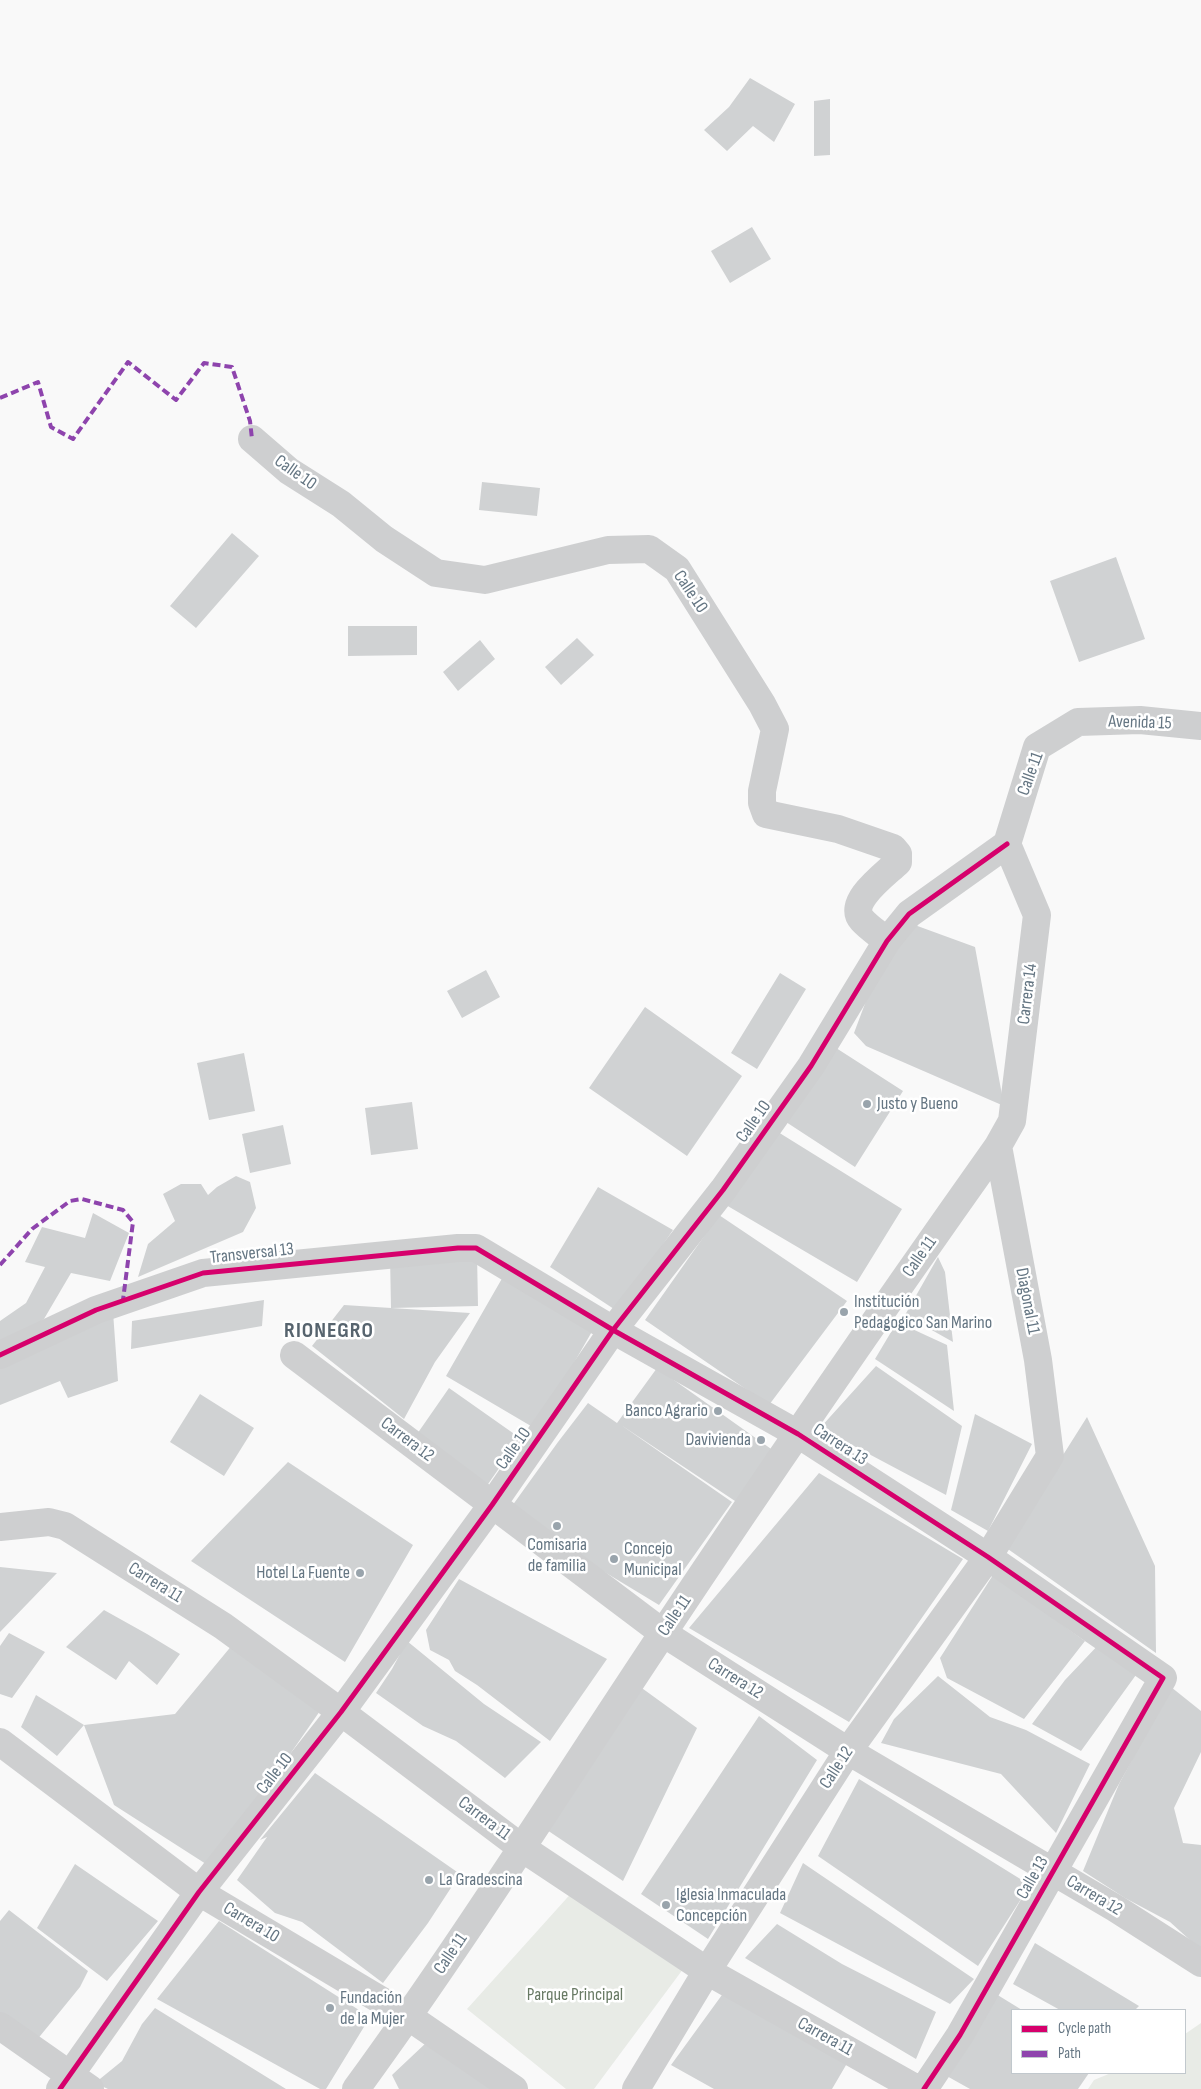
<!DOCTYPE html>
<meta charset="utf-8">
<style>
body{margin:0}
#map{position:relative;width:1201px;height:2089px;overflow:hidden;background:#f9f9f9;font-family:"Sofia Sans Condensed",sans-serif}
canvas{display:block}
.legend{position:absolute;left:1011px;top:2009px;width:175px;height:65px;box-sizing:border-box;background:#fff;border:1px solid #c1c8cd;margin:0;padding:6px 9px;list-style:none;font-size:15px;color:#657683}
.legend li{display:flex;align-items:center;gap:10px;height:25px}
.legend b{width:25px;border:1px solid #c1c8cd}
</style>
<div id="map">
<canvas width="1201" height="2089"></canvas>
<ul class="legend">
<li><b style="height:6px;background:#d6006c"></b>Cycle path</li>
<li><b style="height:6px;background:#8e44ad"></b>Path</li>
</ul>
</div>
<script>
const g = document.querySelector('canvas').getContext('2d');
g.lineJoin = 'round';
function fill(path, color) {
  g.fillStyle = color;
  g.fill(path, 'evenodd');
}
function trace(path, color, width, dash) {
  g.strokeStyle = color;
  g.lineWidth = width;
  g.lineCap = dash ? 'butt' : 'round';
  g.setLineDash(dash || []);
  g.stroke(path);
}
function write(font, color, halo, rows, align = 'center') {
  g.font = font + ' "Sofia Sans Condensed",sans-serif';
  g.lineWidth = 5;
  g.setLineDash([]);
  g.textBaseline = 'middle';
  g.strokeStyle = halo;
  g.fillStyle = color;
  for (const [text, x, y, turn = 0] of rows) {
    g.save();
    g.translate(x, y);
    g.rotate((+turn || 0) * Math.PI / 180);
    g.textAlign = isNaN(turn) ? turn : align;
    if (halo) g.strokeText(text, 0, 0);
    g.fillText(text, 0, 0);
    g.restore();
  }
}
fill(new Path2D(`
 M575,1889L692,1957L594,2089H566L467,2009Z
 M1201,2023V2089H1088L1094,2080L1111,2073H1185V2034Z`), '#e8ebe6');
fill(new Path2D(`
 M750,78L795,104L774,142L753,126L727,151L704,130L729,107Z
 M830,99V155L814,156V101Z
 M752,227L771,259L730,283L711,251Z
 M482,482L540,488L537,516L479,510Z
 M232,533L259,556L196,628L170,606Z
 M1116,557L1145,639L1079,662L1050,581Z
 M348,626H417V655L348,656Z
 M577,638L594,655L561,685L545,667Z
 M480,640L495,659L458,691L443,672Z
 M912,924L975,947L1004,1106L866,1046L854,1033L869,993Z
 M486,970L500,997L462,1018L447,991Z
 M780,973L806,989L757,1069L731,1053Z
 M645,1007L742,1076L687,1156L589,1088Z
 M833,1046L903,1091L855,1167L786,1122Z
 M244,1053L255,1111L209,1120L197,1063Z
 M412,1102L418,1149L371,1155L365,1108Z
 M283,1125L291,1164L250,1173L242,1134Z
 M778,1132L902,1209L857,1282L726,1205Z
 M236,1176L250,1182L256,1208L243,1232L138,1277L148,1244L175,1221L163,1194L181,1184H201L208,1195L217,1187Z
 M598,1187L673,1230L617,1311L550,1267Z
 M93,1213L129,1233L110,1281L71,1273L44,1319L0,1347V1321L26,1303L45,1267L25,1262L42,1227L85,1238Z
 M719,1215L847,1301L769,1405L645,1320Z
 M477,1254L478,1306L391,1308L390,1256Z
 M938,1257L945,1272L953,1342L905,1315Z
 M504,1275L594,1328L536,1429L446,1376Z
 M264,1300L262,1326L131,1349L132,1321Z
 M344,1305L470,1313L435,1362L404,1419L312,1346Z
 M113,1312L118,1381L68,1398L60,1381L0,1405V1360Z
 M897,1322L947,1345L954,1411L875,1359Z
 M876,1366L962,1426L946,1495L820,1428Z
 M657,1368L774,1451L738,1503L621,1425L732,1502L659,1605L507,1513L558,1442L588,1403L617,1423Z
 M449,1388L520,1438L486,1487L415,1437Z
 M200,1394L254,1428L224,1476L170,1442Z
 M975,1414L1032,1444L988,1531L951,1510Z
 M1087,1417L1155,1566L1156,1653L1005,1547Z
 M288,1462L413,1545L345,1662L191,1561Z
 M819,1473L963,1559L849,1722L689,1628Z
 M0,1567L57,1573L0,1632Z
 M993,1575L1085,1641L1024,1719L947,1678L940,1658Z
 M459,1579L607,1659L550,1741L477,1685L455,1671L449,1660L430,1650L426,1630Z
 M104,1610L147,1634L180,1654L157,1685L129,1661L116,1680L66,1647Z
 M9,1633L45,1652L12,1698L0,1694V1646Z
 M407,1641L484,1704L541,1742L505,1778L456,1741L423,1726L376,1693L392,1669Z
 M1102,1641L1141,1668L1081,1751L1032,1724L1065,1680Z
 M233,1644L322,1708L268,1786L206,1864L114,1805L84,1725L175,1714Z
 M938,1676L990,1717L1026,1730L1090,1764L1056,1833L1001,1774L881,1743L894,1719Z
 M639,1686L697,1728L623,1881L547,1830Z
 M1171,1687L1201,1711V1752L1174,1808L1183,1843L1201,1845V1950L1170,1922L1125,1898L1083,1871L1119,1784Z
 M36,1695L84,1725L57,1756L21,1727Z
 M759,1716L817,1760L708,1939L641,1894Z
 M315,1773L460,1874L428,1923L383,1983L302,1922L275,1913L237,1880L267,1837L260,1840Z
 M859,1779L1030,1885L978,1966L818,1856Z
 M803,1863L974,1979L950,2004L780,1913Z
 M75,1864L158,1921L107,1981L37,1928Z
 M9,1910L88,1971L80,1987L36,2041L0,2014V1921Z
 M219,1921L370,2017L326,2089H320L157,1999Z
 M777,1924L842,1964L936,2012L916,2059L745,1958Z
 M1035,1943L1139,2006L1135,2010H1060L1013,1984Z
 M727,1988L849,2060L832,2089H714L671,2065Z
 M996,1994L1022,2010H1012V2073H1089L1078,2089H970L945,2075Z
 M155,2008L286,2089H108L95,2083L122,2061L142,2024Z
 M427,2042L498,2089H399L392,2075Z`), '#d0d2d3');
trace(new Path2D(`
 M252,439L289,471L341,504L384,539L436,573L485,580L608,550L649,549L677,569L762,704L775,729L762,791V803L766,814L838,829L893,848L898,854V862C886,874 846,902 862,920C869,928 879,934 887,941
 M1007,844L1037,747L1078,722L1140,720L1201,726
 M0,1355L96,1310L203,1273L458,1248H476L613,1330L798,1434L988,1557L1163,1678L960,2035L924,2089
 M294,1355L663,1633L848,1751L1115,1908L1201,1963
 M0,1527L49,1522L65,1526L223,1626L341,1712L522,1848L707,1971L917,2089
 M0,1742L199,1892L409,2017L514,2089
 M0,2026L90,2089
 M60,2089L199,1892L341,1712L492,1505L613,1330L723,1190L811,1066L887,941L909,914L1007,844
 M356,2089C464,1941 561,1786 663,1633C772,1469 884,1307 998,1146L1012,1121L1037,915L1007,844
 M636,2089L707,1971L848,1751L988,1557L1050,1456L1038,1360L998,1146`), '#cecfd0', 28);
trace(new Path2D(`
 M0,398L38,382L51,427L73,439L128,362L176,400L204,363L232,367L250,421L252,439
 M0,1265L32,1229L70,1201L82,1199L123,1210L133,1222L123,1300`), '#8e44ad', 4, [8, 4]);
trace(new Path2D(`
 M0,1355L96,1310L203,1273L458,1248H476L613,1330L798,1434L988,1557L1163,1678L960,2035L924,2089
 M60,2089L199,1892L341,1712L492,1505L613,1330L723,1190L811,1066L887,941L909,914L1007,844`), '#d6006c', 5);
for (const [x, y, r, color] of [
 [867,1104,5,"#99a4ac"],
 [844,1312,5,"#99a4ac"],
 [718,1411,5,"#99a4ac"],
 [761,1440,5,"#99a4ac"],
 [557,1526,5,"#99a4ac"],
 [614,1559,5,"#99a4ac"],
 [360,1573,5,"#99a4ac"],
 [429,1880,5,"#99a4ac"],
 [666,1905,5,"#99a4ac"],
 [330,2008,5,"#99a4ac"]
]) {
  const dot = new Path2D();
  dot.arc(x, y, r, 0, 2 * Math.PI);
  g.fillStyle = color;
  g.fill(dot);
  trace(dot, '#fff', 2);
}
write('18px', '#657683', '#fff', [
 ["Calle 10",295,473,35],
 ["Calle 10",690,592,56],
 ["Avenida 15",1140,723,2],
 ["Calle 11",1031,774,-70],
 ["Carrera 14",1028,994,-83],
 ["Calle 10",754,1122,-55],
 ["Transversal 13",252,1254,-6],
 ["Calle 11",920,1257,-55],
 ["Diagonal 11",1027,1301,79],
 ["Carrera 12",407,1440,37],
 ["Carrera 13",840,1445,33],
 ["Calle 10",514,1449,-55],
 ["Carrera 11",155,1583,32],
 ["Calle 11",675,1616,-56],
 ["Carrera 12",735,1679,32],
 ["Calle 12",837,1768,-57],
 ["Calle 10",275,1774,-52],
 ["Carrera 11",484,1819,37],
 ["Calle 13",1033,1878,-60],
 ["Carrera 12",1094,1896,31],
 ["Carrera 10",251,1923,31],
 ["Calle 11",451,1954,-56],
 ["Carrera 11",825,2037,29]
]);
write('18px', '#657683', '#fff', [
 ["Justo y Bueno",877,1104],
 ["Institución",854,1302],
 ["Pedagogico San Marino",854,1323],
 ["Banco Agrario",708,1411,"right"],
 ["Davivienda",751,1440,"right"],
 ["Comisaria",557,1545,"center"],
 ["de familia",557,1566,"center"],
 ["Concejo",624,1549],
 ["Municipal",624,1570],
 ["Hotel La Fuente",350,1573,"right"],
 ["La Gradescina",439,1880],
 ["Iglesia Inmaculada",676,1895],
 ["Concepción",676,1916],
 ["Fundación",340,1998],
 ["de la Mujer",340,2019]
], 'left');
write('18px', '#687a64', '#fff', [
 ["Parque Principal",575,1995]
]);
g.letterSpacing = '1px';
write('bold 22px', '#57646e', '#fff', [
 ["RIONEGRO",329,1331]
]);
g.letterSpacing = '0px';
</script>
